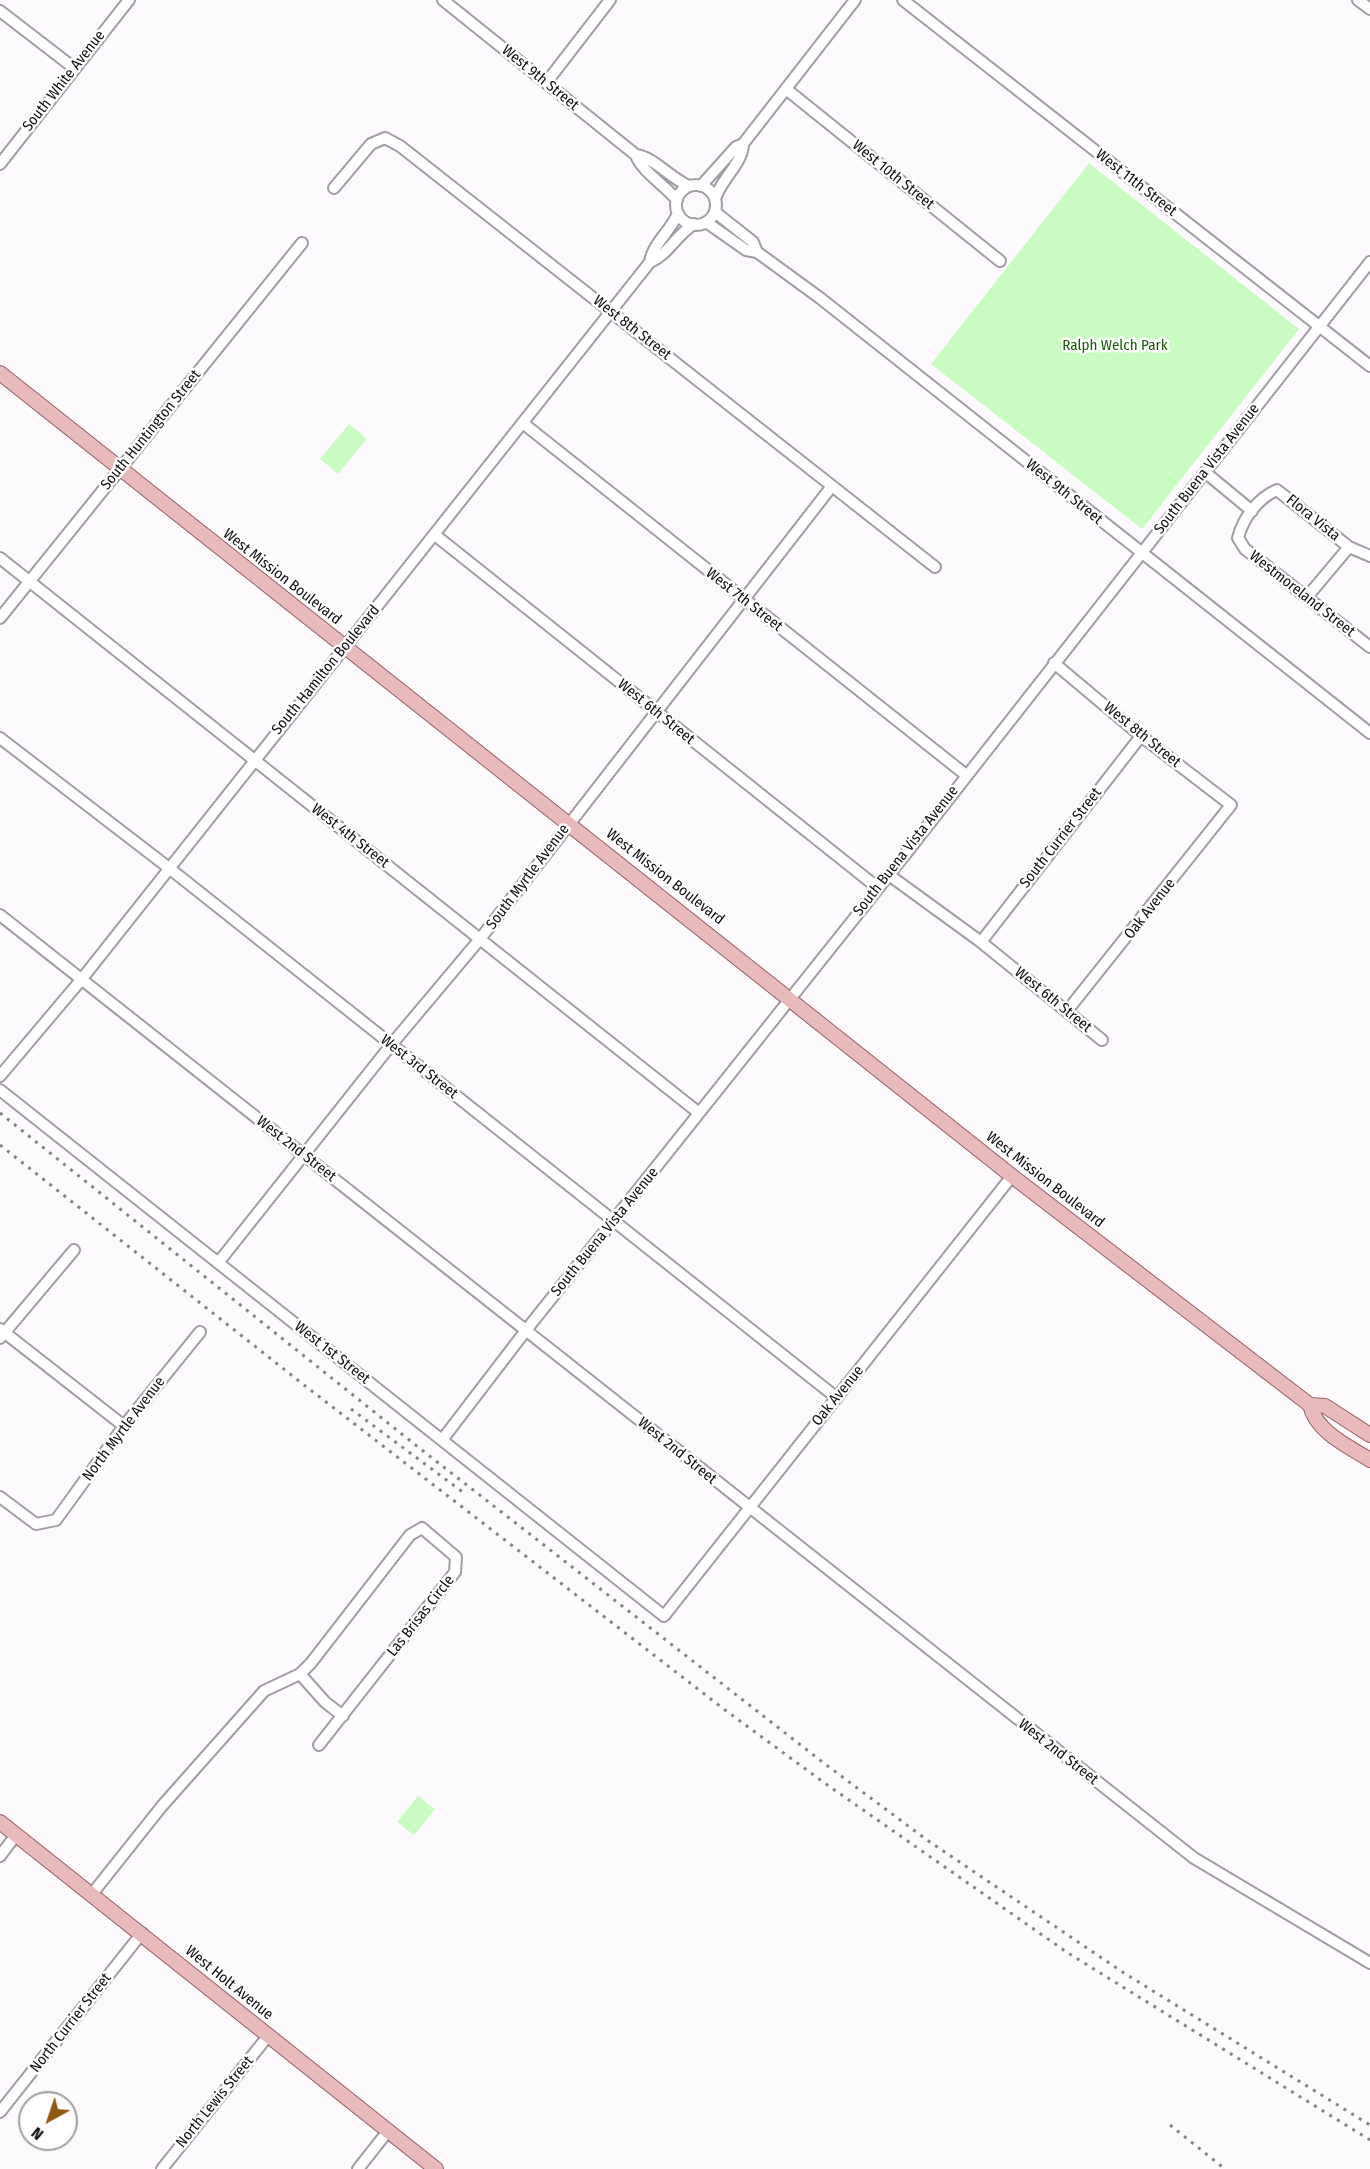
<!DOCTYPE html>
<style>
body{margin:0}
#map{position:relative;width:1370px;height:2169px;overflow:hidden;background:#fdfafe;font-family:"Fira Sans Condensed",sans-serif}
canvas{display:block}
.north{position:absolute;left:18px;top:2091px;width:60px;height:60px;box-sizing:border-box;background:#fff;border:2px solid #a09fa0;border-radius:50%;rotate:220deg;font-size:16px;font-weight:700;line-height:24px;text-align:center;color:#110e12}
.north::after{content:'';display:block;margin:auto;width:21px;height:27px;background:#905612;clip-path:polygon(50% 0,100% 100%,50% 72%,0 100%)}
</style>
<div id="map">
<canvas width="1370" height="2169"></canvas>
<div class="north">N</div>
</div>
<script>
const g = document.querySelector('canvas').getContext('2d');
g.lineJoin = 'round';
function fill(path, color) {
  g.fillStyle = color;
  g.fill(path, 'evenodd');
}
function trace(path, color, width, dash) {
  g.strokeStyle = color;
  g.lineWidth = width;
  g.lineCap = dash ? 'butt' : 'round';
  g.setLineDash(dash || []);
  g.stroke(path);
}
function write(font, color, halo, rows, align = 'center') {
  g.font = font + ' "Fira Sans Condensed",sans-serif';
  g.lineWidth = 5;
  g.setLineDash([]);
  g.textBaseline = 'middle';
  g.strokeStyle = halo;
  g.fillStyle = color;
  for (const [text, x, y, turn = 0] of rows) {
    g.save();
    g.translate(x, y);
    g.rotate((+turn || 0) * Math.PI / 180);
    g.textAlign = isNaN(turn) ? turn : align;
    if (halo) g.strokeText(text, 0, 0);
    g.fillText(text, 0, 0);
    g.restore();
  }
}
fill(new Path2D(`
 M1089,163L1299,329L1142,529L931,364Z
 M349,424L367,439L338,474L320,459Z
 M418,1796L435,1809L414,1835L397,1822Z`), '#c9fcc0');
const minor = new Path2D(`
 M443,0L636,155C641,171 666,186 677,200
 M903,0L1370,366
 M1358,0L1370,9
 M0,11L74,68
 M546,83L610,0
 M786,89L1000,261
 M636,155C654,157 671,179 689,186
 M0,164L129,0
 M676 205a20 20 0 1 1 40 0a20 20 0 1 1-40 0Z
 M701,186L736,147L743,144L855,0
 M334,188L371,144L385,138L400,146L935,567
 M715,199C721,179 743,163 743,144
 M715,212L753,242L757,252
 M706,222L746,250L757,252L820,298L1370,733
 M650,262C668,255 676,235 694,224
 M524,424L966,775
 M1206,473L1252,511
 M435,535L878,888
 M1370,556L1349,547L1277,490C1258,498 1243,518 1238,538L1245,549L1370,647
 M0,558L699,1113
 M1307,597L1349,547
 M0,618L302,243
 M1054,663L1141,736L1231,805L1067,1011
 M0,738L169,868L837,1398
 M889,875L981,942L1102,1040
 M0,915L1194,1858L1370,1963
 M981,942L1141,736
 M0,1076L81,980L650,262C653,243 671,231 678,213
 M0,1090L664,1616L1012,1176
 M218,1263L391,1045L480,939L832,486
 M0,1329L124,1426
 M0,1338L74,1250
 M442,1440L527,1329L904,856L1370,262
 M0,1497L36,1524L56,1520L124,1426L200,1332
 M300,1674L325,1702L343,1716
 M0,1856L16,1835
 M92,1894L162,1806L264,1691L300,1674L311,1663L410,1535L422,1528L456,1557L455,1572L319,1745
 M0,2112L142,1933
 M162,2169L268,2036
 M358,2169L388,2131`);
const major = new Path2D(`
 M0,373L1012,1176L1310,1405L1325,1406L1370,1435
 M1310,1405C1316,1432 1348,1446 1370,1460
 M0,1822L436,2169`);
trace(minor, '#a39ca6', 14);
trace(major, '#936063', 16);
trace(minor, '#fff', 10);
trace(major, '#e8babc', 14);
trace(new Path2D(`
 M0,1113L418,1447L825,1764L927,1840L1124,1973L1370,2125
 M0,1145L304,1385L725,1710L826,1784L1068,1953L1370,2140
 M351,1409L464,1493
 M1170,2125L1225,2169`), '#868387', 3, [3, 6]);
write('15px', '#110e12', '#fff', [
 ["West 9th Street",540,78,39],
 ["South White Avenue",64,81,-52],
 ["West 10th Street",893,175,39],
 ["West 11th Street",1136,183,38],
 ["West 8th Street",632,328,38],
 ["South Huntington Street",151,430,-51],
 ["South Buena Vista Avenue",1207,469,-52],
 ["West 9th Street",1064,492,39],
 ["Flora Vista",1313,518,39],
 ["West Mission Boulevard",282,577,38],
 ["Westmoreland Street",1302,594,38],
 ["West 7th Street",744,600,38],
 ["South Hamilton Boulevard",326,670,-51],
 ["West 6th Street",656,712,39],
 ["West 8th Street",1142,735,39],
 ["West 4th Street",350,836,38],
 ["South Currier Street",1061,838,-52],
 ["South Buena Vista Avenue",906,851,-52],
 ["South Myrtle Avenue",528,877,-53],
 ["West Mission Boulevard",665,877,38],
 ["Oak Avenue",1150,909,-52],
 ["West 6th Street",1053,1000,39],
 ["West 3rd Street",419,1067,38],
 ["West 2nd Street",296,1149,38],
 ["West Mission Boulevard",1045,1180,38],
 ["South Buena Vista Avenue",605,1232,-51],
 ["West 1st Street",332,1353,38],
 ["Oak Avenue",838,1396,-51],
 ["North Myrtle Avenue",124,1429,-53],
 ["West 2nd Street",677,1451,39],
 ["Las Brisas Circle",421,1616,-52],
 ["West 2nd Street",1058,1752,38],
 ["West Holt Avenue",229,1983,39],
 ["North Currier Street",71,2023,-52],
 ["North Lewis Street",215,2102,-51]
]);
write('15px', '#185c06', '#fff', [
 ["Ralph Welch Park",1115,346]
]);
</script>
